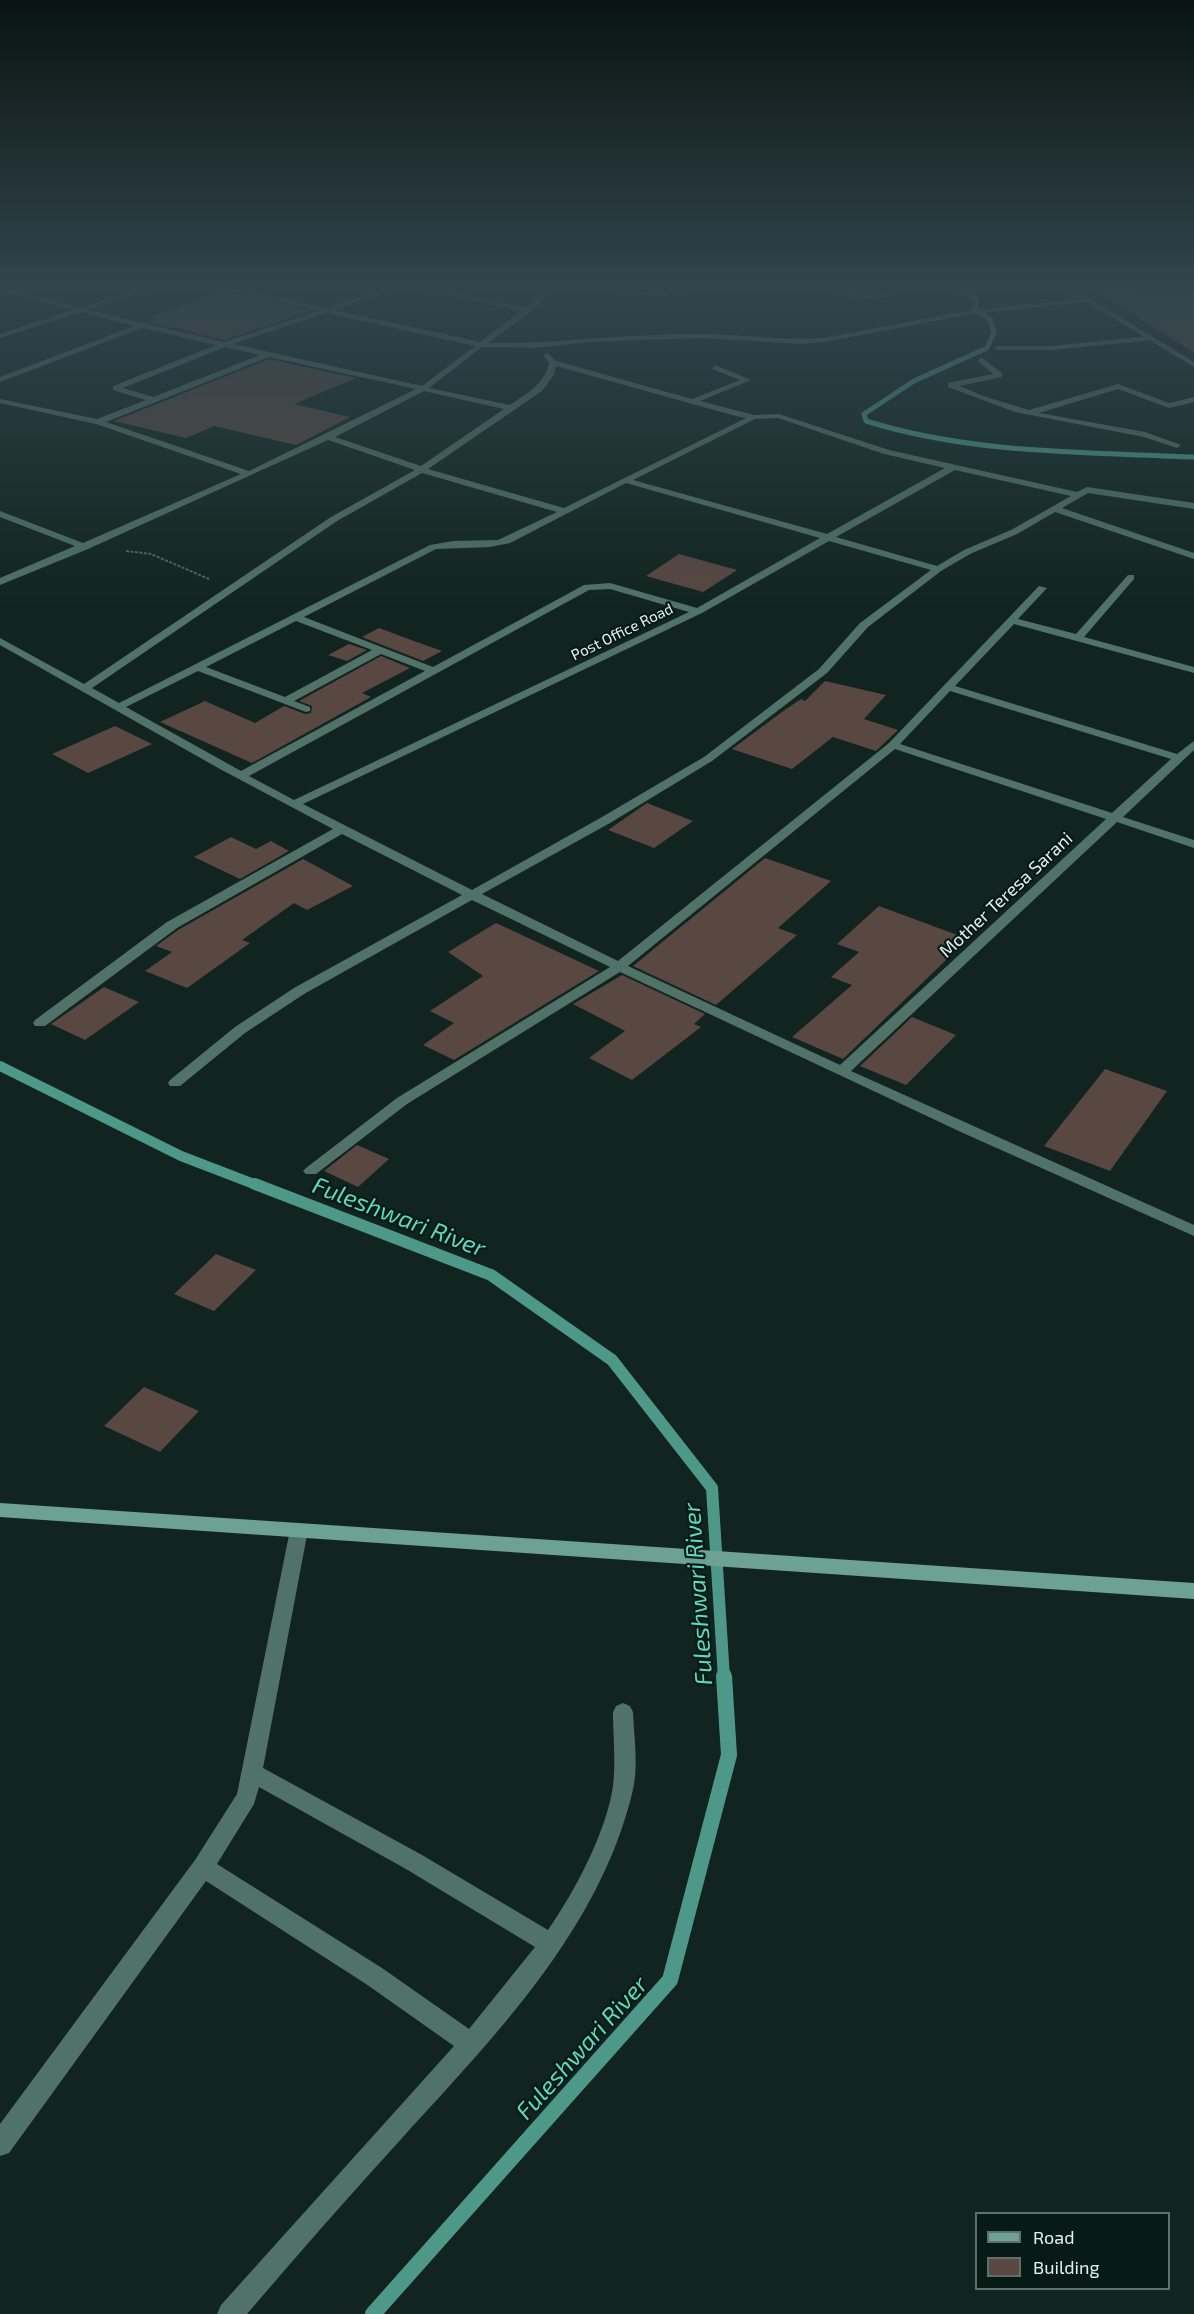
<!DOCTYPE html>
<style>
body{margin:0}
#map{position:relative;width:1194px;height:2314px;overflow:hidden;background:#11241f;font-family:"Exo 2",sans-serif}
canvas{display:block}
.legend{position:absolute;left:975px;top:2212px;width:195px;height:78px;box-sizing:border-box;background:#071a16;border:2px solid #5f706c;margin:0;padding:8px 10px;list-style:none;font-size:18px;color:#e4f0ed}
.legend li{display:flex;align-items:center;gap:12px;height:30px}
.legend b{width:30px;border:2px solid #5f706c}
</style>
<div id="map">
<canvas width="1194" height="2314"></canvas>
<ul class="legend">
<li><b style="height:8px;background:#6ca193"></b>Road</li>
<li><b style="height:16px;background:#594741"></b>Building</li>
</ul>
</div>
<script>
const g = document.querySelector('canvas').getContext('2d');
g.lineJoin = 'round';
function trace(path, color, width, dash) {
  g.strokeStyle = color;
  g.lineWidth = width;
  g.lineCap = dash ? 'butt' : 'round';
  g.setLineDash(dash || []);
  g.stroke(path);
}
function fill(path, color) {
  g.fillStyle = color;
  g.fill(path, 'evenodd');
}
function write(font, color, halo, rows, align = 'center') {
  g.font = font + ' "Exo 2",sans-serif';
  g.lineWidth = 4.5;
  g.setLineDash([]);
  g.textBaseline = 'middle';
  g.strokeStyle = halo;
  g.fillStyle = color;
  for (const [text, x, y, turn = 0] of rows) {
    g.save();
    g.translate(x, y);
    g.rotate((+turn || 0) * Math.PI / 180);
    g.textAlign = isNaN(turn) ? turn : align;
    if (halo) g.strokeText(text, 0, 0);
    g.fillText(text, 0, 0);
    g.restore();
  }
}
trace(new Path2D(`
 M954,287L977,299L974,309L990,319L994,333L987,348L914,381L864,414L866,421C972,454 1084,452 1194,457`), '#4e988a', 5);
trace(new Path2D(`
 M0,1066L181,1156L259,1186`), '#4e988a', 10);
trace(new Path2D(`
 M255,1184L491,1275L612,1360L712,1488L724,1678`), '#4e988a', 12);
trace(new Path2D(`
 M373,2314L670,1980L729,1755L724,1676`), '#4e988a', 16);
fill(new Path2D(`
 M1149,287H1194V353L1098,291Z
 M223,291L310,311L224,340L149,322L156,320L148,317Z
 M269,359L356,378L294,404L350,417L296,445L214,426L186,438L114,421Z
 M679,554L737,570L703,592L646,576Z
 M379,628L414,641L442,651L423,661L362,637Z
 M349,644L367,650L347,661L328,655Z
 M381,656L410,668L362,693L371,697L353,707L252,763L160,722L205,701L255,723L284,706L305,714L311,713L312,706L299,701Z
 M825,681L886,695L864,719L898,730L876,751L833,737L792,769L732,749L786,709L801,699L805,701Z
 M115,726L152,744L88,773L52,754Z
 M647,803L693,821L654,848L608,830Z
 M231,837L256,849L271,841L289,851L240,879L194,857Z
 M765,858L831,881L778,928L797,935L716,1005L633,966Z
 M303,859L353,886L307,910L294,903L242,940L250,943L187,988L145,971L172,952L156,946L178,930Z
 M879,906L968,939L843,1059L792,1037L852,985L831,977L859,952L837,944Z
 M496,923L599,971L454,1060L423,1045L454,1023L430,1011L483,976L448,952Z
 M622,975L705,1014L694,1024L701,1027L632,1080L589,1058L625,1031L573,1004Z
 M104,987L139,1002L85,1040L51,1024Z
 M912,1017L956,1035L906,1085L860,1066Z
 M1105,1069L1167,1091L1110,1171L1044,1146Z
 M357,1145L389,1159L358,1187L324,1171Z
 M216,1254L256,1270L214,1311L174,1294Z
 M144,1387L199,1411L160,1452L104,1426Z`), '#594741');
trace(new Path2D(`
 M126,551L151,554L209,579`), '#53645f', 2, [3, 1.5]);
fill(new Path2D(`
 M0,287L80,308L146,287H156L88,310L224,342L318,311L217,287H229L326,308L389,287H399L334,310L480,342L521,311L416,287H429L525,308L542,292L544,287H550C544,307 505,330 488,343C559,344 629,333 700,334C741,334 782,341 824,338L972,310L1091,298L1088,302L972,314L824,342L800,344L700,338L589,342L535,348L482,347L429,388L510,405C527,393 544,385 549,363L543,355L547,353L556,361L692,399L740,380L712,369L715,365L751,380L700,401L754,415L779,414L889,450L1077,492L1087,487L1194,503V509L1088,493L1062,508L1194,553V559L1055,512L1017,534L970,554L941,571L868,627L827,673L712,761L610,823L482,894L618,961L889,743L1039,586L1047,588L1018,619L1076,634L1128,575H1134V579L1084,637L1194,667V673L1014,624L955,686L1177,754L1194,741V750L1123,817L1194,840V848L1117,822L851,1071L1194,1225V1236L963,1133L620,972L407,1104L316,1174H306L303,1171L306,1168L397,1098L610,967L472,900L304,994L245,1033L180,1086H170L168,1083L170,1080L235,1027L294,988L462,895L342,834L177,928L45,1026H35L33,1023L35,1020L167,922L333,829L220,769L0,645V638L84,684L331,517L415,470L328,440L88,549L0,585V578L75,546L0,517V511L83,543L241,474L96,424L0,403V399L97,419L146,400L113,390V386L216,345L142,328L0,382V377L134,326L81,312L0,338V334L73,310L0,291ZM326,313L475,346L422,386L233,344ZM225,347L260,355L153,397L123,388ZM269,357L416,389L249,471L106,422ZM556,366L736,416L746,418L564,508L428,469L542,391L554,375ZM424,391L504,409L421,466L335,437ZM778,418L884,454L945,468L827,534L633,480L755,419ZM955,470L1071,496L1011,530L964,550L937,566L836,537ZM422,473L557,512L498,540L453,541L430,545L119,703L92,688L337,521ZM626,483L820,538L697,608L610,583L584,585L433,667L304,617L436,549L490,547L510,543ZM829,541L931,570L860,623L819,669L704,757L602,817L472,890L303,804L702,613ZM610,589L689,612L294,800L249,776L589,590ZM296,621L372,650L285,697L206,667ZM381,654L425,671L241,771L126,707L198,671L306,712L310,711V707L294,701ZM950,691L1171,759L1112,813L900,744ZM895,749L1106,819L840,1065L628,966Z
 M608,287L656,293L682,287H695L656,297Z
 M706,287H735L731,289Z
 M827,287H837L857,295L890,294L894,296L856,299Z
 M1151,336L1154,340L1051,350H998L994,348L998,346H1051Z
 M981,357L1002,373V377L959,386L986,397L1029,410L1118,384L1169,403L1194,397V402L1169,408L1118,389L1039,413L1145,432L1181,445L1177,448L1144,437L1015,412L948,387V383L993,374L978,361Z
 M299,1523L306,1525L308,1530L263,1768L422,1855L548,1930C575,1891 606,1833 613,1786C616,1762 613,1737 613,1712L616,1706L623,1703L630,1706L633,1712C634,1738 639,1768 632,1794C598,1931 495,2036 403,2137C350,2195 298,2254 247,2314H217L221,2305L454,2046L366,1984L206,1881L9,2153L0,2156V2124L195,1860L237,1794L290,1530L292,1525ZM259,1787L406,1869L535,1947L469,2029L382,1968L217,1864L254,1804Z`), '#517269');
fill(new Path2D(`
 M1062,287H1071L1194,362V367Z`), '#517269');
fill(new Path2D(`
 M0,1503L1194,1583V1599L0,1517Z`), '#6ca193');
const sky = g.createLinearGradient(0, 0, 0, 611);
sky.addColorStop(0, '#091411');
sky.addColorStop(0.47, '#32454d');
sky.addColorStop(1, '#32454d00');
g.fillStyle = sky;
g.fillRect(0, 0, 1194, 611);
write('15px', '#e4f0ed', '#071a16', [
 ["Post Office Road",622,632,-26]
]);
write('18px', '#e4f0ed', '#071a16', [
 ["Mother Teresa Sarani",1006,895,-43]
]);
write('italic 24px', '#5ddbbf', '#071a16', [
 ["Fuleshwari River",399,1217,21],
 ["Fuleshwari River",698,1594,-94],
 ["Fuleshwari River",582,2048,-48]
]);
</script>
